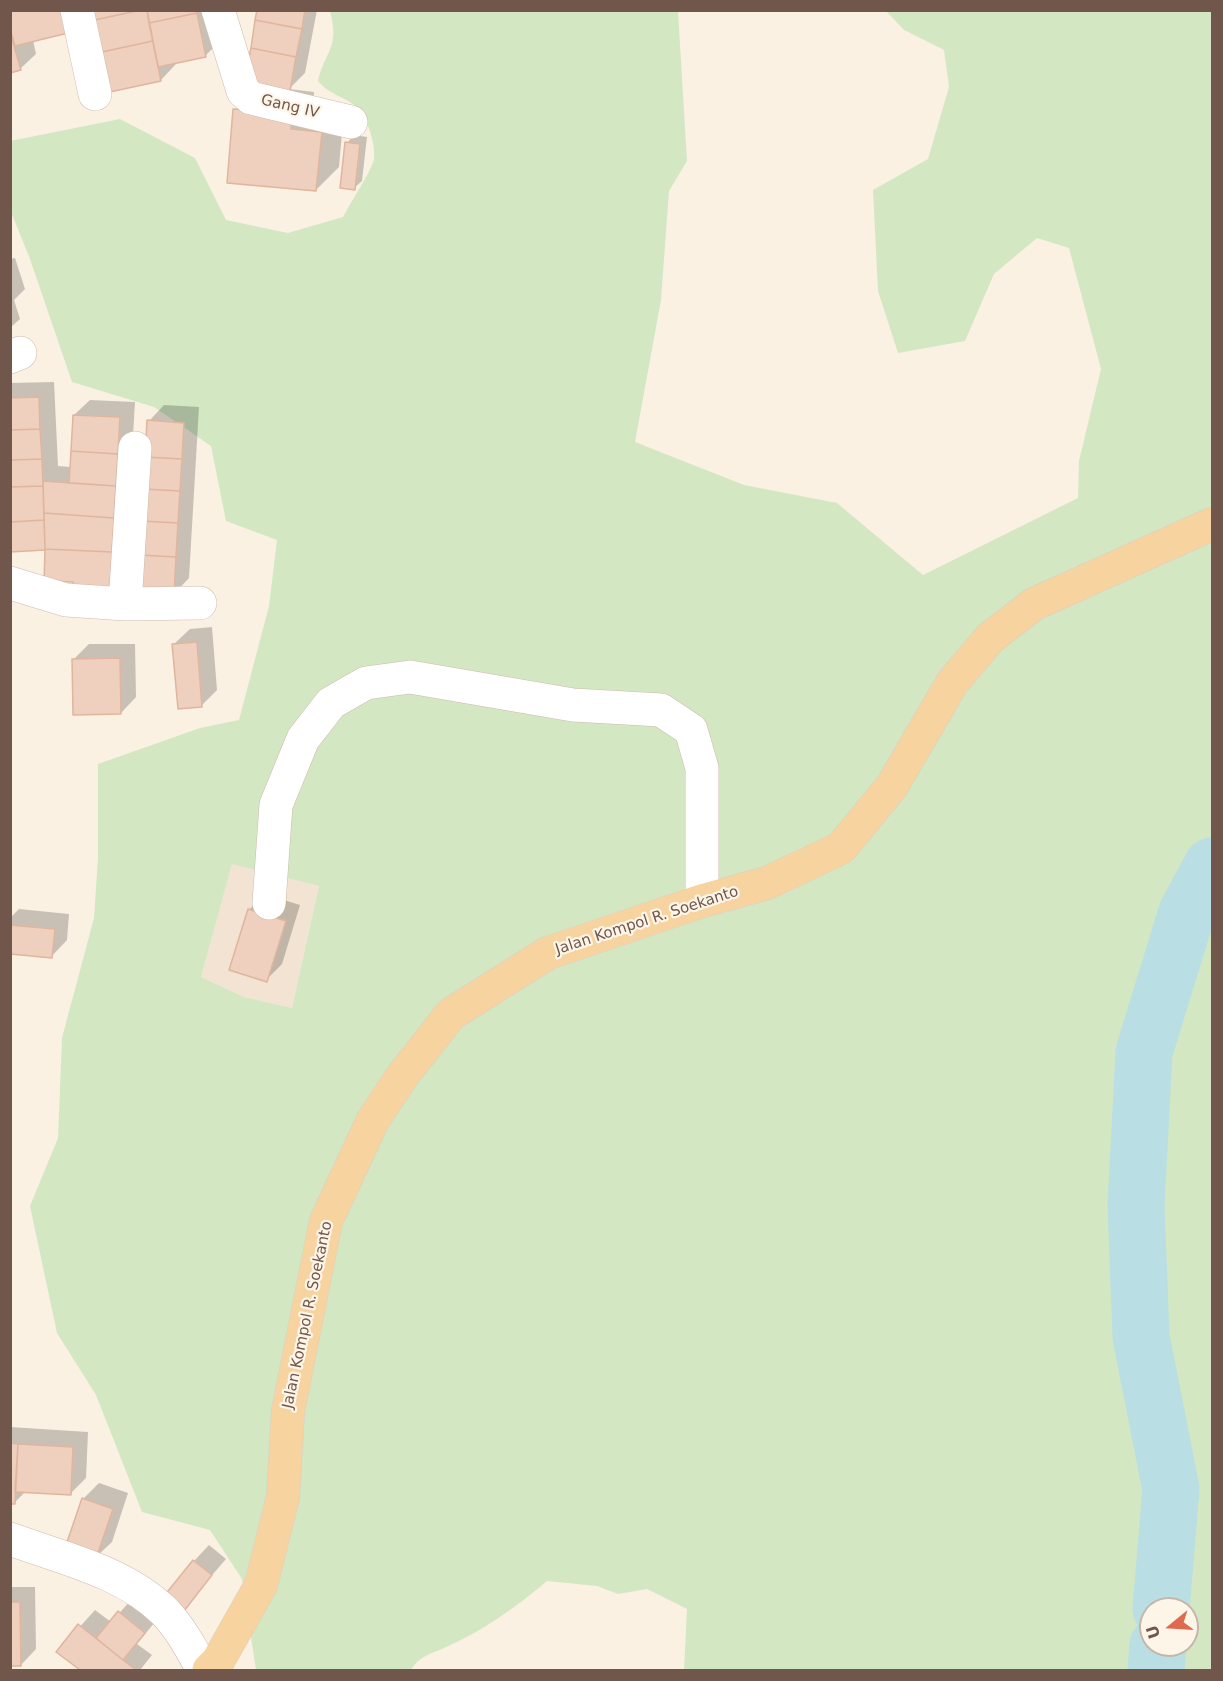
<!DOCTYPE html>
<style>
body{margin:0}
#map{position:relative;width:1223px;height:1681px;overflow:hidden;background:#fbf1e3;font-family:"DejaVu Sans",sans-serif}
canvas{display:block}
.frame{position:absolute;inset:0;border:12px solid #71574b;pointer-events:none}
.north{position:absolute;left:1139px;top:1597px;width:60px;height:60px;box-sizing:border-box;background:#fef5e9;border:2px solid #c6b6aa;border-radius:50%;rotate:252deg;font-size:16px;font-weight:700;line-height:24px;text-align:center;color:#71574b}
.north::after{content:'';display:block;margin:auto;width:21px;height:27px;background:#de6b4f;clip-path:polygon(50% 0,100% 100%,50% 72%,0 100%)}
</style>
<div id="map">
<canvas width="1223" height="1681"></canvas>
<div class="frame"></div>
<div class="north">U</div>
</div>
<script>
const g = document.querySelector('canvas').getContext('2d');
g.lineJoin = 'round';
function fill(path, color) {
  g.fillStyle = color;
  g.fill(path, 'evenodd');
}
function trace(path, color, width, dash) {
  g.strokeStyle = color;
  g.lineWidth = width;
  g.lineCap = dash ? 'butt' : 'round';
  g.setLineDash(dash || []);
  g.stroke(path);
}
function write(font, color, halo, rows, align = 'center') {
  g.font = font + ' "DejaVu Sans",sans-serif';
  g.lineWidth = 4.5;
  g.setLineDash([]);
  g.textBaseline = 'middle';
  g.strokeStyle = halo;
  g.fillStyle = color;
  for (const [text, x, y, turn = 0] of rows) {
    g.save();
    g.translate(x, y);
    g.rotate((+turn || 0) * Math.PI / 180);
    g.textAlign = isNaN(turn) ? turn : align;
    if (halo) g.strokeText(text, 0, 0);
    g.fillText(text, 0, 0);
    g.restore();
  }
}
fill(new Path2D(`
 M232,863L319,886L292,1008L244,997L201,977Z`), '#f2e3d2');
fill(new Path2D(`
 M330,11H678L687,161L669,191L661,300L635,442L744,485L837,503L923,575L1078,498L1079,461L1101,369L1069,248L1037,238L994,274L965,341L898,353L878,291L873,190L928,159L949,87L944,50L904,30L886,11H1212V1670H684L687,1609L647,1589L618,1594L597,1586L547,1581C515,1608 483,1631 444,1648C430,1654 418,1657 411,1670H256L242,1579L210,1530L142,1512L96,1395L57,1333L30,1206L58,1138L62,1038L94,918L98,858V764L200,728L239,720L269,606L277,540L226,521L211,446L154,407L72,382L30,259L11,212L10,141L120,119L195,158L226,220L288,233L343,217C350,203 371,172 374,159C376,146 367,115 357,107C345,97 328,94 318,81C325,50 340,49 330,11ZM232,864L319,886L292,1008L244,997L201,977ZM1151,1609H1187V1645H1151Z`), '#d3e7c3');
fill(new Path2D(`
 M10,10L33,40L36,54L20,69L10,71Z
 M89,10H215L221,40L206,55L176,62V64L161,80Z
 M259,10H317L305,73L289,89L314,92L313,106L344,110L339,167L316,190L235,110L258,87Z
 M354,135L367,137L362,181L354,188L347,143Z
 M15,258L25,289L14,300L20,319L10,328V259Z
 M54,382L58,466L71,467L74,415L90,400L135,402L125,573L75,581L47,549L10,550V383Z
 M164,405L199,407L189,578L174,594L149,421Z
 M212,627L217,690L202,705L174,644L190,629Z
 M89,644H135L136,697L121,713L73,660Z
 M264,894L300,905L282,964L266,980L249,910Z
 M19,909L69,914L67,940L52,956L10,953V918Z
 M10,1427L88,1432L86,1478L70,1494L26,1491L14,1503H10Z
 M99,1483L128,1493L112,1542L96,1557L83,1499Z
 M209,1545L226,1559L183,1609L194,1561Z
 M10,1587H35L36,1649L21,1665H10Z
 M134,1597L159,1617L137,1644L152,1655L140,1670H82L58,1651L95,1610L111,1622Z`), '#0003');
trace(new Path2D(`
 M1161,1609L1171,1489L1141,1337L1136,1205L1144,1052L1187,912L1212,866
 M1156,1670L1158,1645`), '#b9dee3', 57);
const building = new Path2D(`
 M10,10H62L68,33L15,46L10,29Z
 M88,10H141L90,21Z
 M141,10H147L153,41L97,53L90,21Z
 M147,10H196L197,13L149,23Z
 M257,10H305L302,29L255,20Z
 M197,13L206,57L158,67L149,23Z
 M255,20L302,29L296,57L251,48Z
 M10,32L21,70L10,73Z
 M153,41L161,81L105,93L97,53Z
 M251,48L296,57L290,91L244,81Z
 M233,109L292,114L291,129L322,132L316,191L227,183Z
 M345,142L360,144L355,190L340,188Z
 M39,397L40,429L10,430V398Z
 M73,415L120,417L118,454L71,451Z
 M147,420L184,423L182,459L145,457Z
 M40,429L42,459L10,460V430Z
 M71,451L118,454L116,486L69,483Z
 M145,457L182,459L180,491L144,489Z
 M42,459L43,486L10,487V460Z
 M43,481L116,486L114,518L44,513Z
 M43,486L44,520L10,522V487Z
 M144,489L180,491L178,523L141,521Z
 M44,513L114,518L112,552L45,549Z
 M44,520L45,550L10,552V522Z
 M141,521L178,523L176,557L140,555Z
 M45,549L112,552L110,590L73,588V582L44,581Z
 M140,555L176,557L174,595L137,593Z
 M197,642L202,707L178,709L172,644Z
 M120,658L121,714L73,715L72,659Z
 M248,909L286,921L267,982L229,970Z
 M10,925L55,929L52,958L10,954Z
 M10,1443L18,1444L15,1504H10Z
 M18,1444L73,1447L71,1495L15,1492Z
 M82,1498L113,1509L96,1559L65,1548Z
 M193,1560L212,1575L184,1611L164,1596Z
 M10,1602H20L21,1666H10Z
 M118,1611L145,1633L123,1660L96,1638Z
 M78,1624L123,1660L136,1670H80L56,1652Z`);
fill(building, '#efcfbd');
trace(building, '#e0b59e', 1.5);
const minor = new Path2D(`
 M77,10L95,94
 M218,10L243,91L251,98L351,122
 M10,357L20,353
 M10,583L66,600L125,604L135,448
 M125,604L200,603
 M269,903L276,805L303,739L331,703L366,683L410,677L573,705L661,710L691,730L702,768V901
 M10,1539C62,1558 125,1572 165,1612C181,1629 192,1650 203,1670`);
const major = new Path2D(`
 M209,1670L218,1661L261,1585L283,1497L288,1411L326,1221L373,1120L403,1075L451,1014L548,953L702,901L767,883L841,848L892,786L952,683L990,638L1034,604L1212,524`);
trace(minor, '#cebbae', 34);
trace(major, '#d7d0cd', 34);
trace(minor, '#fff', 33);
trace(major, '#f6d39f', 33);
write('15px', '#71574b', '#fef5e9', [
 ["Gang IV",290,107,13],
 ["Jalan Kompol R. Soekanto",647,921,-18],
 ["Jalan Kompol R. Soekanto",308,1315,-78]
]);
</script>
